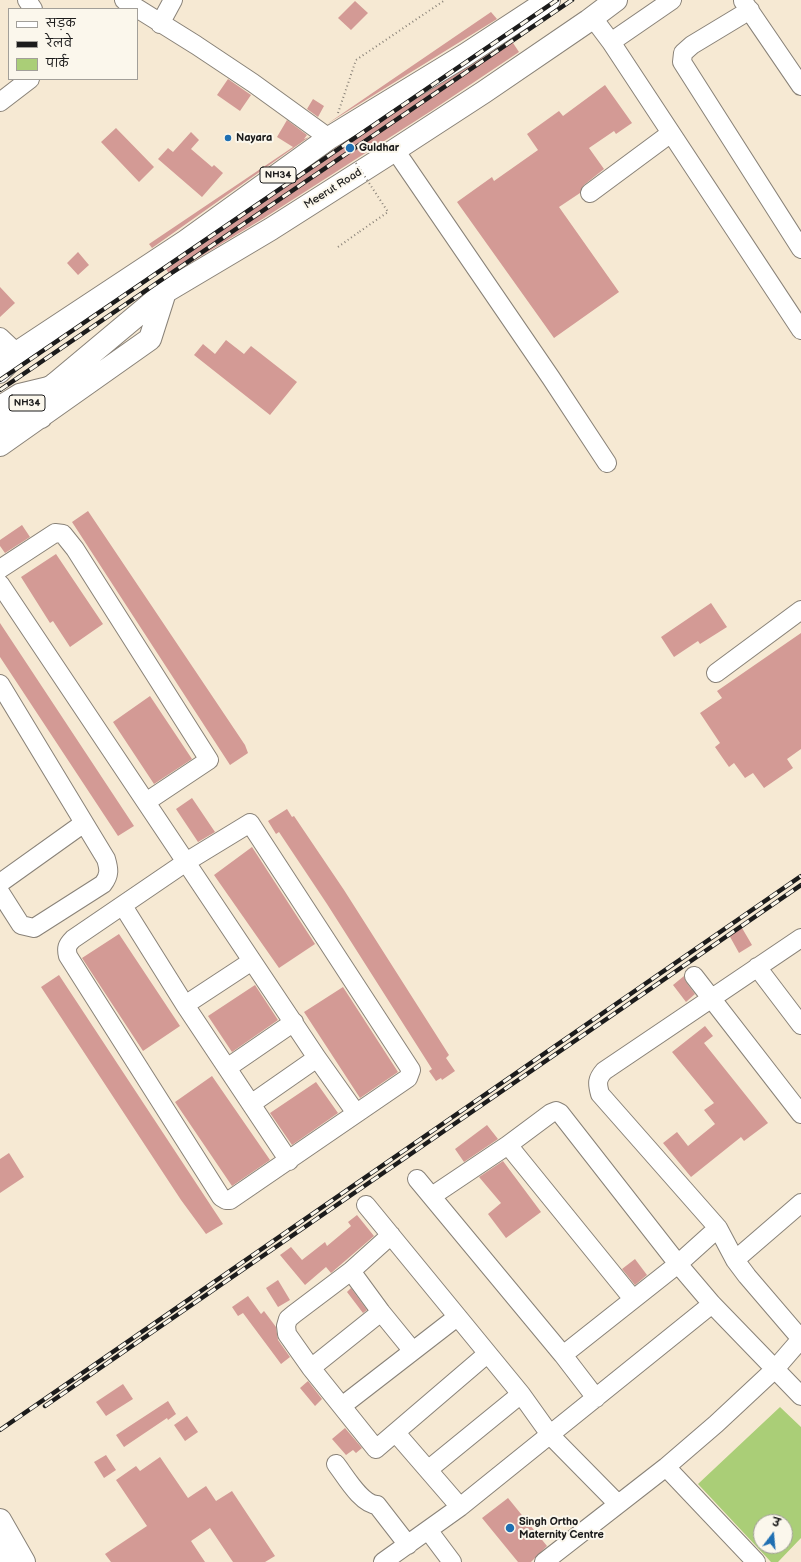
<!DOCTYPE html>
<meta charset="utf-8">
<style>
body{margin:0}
#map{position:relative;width:801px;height:1562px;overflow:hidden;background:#f6e9d3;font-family:"Balsamiq Sans","Playpen Sans Deva",sans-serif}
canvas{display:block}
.legend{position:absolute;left:8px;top:8px;width:130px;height:72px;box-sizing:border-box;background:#fbf7ec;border:1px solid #a29f99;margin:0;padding:5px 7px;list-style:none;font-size:12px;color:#1c1c1c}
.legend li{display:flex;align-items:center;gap:8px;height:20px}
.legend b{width:20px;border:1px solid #a29f99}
.north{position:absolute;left:753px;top:1514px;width:40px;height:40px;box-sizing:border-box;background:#fbf7ec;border:1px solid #a29f99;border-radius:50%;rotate:16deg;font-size:11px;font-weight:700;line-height:16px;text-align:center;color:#1c1c1c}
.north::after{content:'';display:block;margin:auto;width:14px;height:18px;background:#1f6fb2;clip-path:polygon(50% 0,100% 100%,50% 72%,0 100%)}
</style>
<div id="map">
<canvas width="801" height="1562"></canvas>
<ul class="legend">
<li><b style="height:5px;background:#fff"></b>सड़क</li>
<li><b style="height:5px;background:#1c1c1c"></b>रेलवे</li>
<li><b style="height:11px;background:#aace77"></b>पार्क</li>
</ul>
<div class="north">उ</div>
</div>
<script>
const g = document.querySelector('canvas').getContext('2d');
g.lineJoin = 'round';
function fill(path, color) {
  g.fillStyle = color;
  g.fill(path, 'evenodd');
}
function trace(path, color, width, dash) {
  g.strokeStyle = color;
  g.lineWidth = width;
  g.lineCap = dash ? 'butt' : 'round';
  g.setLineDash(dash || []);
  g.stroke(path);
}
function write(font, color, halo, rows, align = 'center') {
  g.font = font + ' "Balsamiq Sans",sans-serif';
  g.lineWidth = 4;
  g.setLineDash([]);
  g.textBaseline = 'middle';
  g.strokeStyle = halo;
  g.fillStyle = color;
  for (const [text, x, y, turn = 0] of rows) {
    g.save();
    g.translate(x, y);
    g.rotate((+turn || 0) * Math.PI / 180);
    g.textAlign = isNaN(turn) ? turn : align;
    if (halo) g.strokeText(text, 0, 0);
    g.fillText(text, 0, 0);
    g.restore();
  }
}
fill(new Path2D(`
 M780,1407L801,1427V1538L778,1562H771L698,1484ZM761,1522H785V1546H761Z`), '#aace77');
fill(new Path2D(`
 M355,1L368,13L351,30L338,18Z
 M491,12L497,19L327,124Z
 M511,40L519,52L431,111L264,218L170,275L166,269L336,148Z
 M228,79L251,95L240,111L217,95Z
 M605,85L632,123L616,134L614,131L589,148L604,169L584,185L580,193L559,207L619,292L554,338L457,202L492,177L494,181L538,150L527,134L559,111L563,116Z
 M313,99L324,106L318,117L307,109Z
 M287,120L307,135L304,139L309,137L152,248L149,244L293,147L277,137Z
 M116,128L154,167L139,182L101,142Z
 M191,132L199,140L191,149L212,167L214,165L223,173L202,197L158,159L168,148L173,152Z
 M78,252L89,265L78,275L67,263Z
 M0,287L15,303L0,317Z
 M226,340L244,354L251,346L297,382L270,415L194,355L203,344L215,354Z
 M88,511L245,745L248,753L230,765L72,522Z
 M22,525L30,537L5,553L0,546V540Z
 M56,554L103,624L70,647L53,621L50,623L21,577Z
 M711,603L727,627L700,644L698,641L674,657L661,637Z
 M0,623L134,826L118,836L0,657Z
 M801,633V749L787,759L793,768L764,788L753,773L745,778L734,763L729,767L715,747L720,743L700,713L722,698L717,691Z
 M150,696L192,759L154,784L113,722Z
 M192,798L215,832L198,842L176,809Z
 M287,809L292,817L294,816L344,890L449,1055L446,1058L455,1071L442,1080L441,1078L436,1081L429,1071L432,1069L327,904L279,832L276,834L268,821Z
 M252,847L315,944L279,968L214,875Z
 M742,928L752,945L739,953L729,935Z
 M119,934L180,1026L143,1051L82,958Z
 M59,975L223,1224L206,1234L181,1200L41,987Z
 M684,976L686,982L695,994L686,1002L673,985Z
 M255,985L278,1020L232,1052L208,1016Z
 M343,987L398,1072L360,1098L304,1012Z
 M705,1026L713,1036L704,1043L768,1123L744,1141L741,1137L691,1177L663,1143L677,1132L688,1146L715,1124L704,1110L714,1103L672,1052Z
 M212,1076L270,1160L232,1186L175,1102Z
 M316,1082L338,1113L292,1145L270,1113Z
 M487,1125L498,1139L464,1162L455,1149Z
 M9,1153L24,1177L0,1193V1159Z
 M503,1161L541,1212L506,1238L488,1214L501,1203L479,1177Z
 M357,1215L374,1236L331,1273L326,1267L305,1285L280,1255L291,1247L302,1260L325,1242L327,1246L351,1226L348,1222Z
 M635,1259L647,1275L635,1285L622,1269Z
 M278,1280L290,1300L278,1307L266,1288Z
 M351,1288L367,1310L363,1313L347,1292Z
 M248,1296L261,1314L264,1311L276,1327L278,1340L290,1357L281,1364L243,1313L238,1316L232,1307Z
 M308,1381L322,1399L315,1406L300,1388Z
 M123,1384L133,1399L106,1416L96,1402Z
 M168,1401L176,1414L168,1420L167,1418L124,1447L116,1435Z
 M187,1416L198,1432L185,1441L174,1425Z
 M345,1428L362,1448L356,1453L353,1450L346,1455L332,1439Z
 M106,1455L116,1470L104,1478L94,1462Z
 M160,1457L188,1498L206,1486L216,1501L232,1491L275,1556L265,1562H233L210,1528L191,1541L205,1562H111L105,1554L147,1526L116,1480L136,1466L140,1471Z
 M508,1498L547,1546L531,1562H518L482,1518Z`), '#d39a95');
const minor = new Path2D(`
 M27,0L33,9
 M124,0L196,45L253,83L329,138
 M743,1L801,86
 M750,10L692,45L683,53L682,62L801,249
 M593,18L611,42L801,330
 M160,24L173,0
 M611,42L672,0
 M0,102L30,79
 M395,150L551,378L607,463
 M590,193L671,133
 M0,337L17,353
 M0,374L9,365L12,356
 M0,405L19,393L48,386
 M0,569L55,533L63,534L75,549L209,760L146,802
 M0,584L317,1058L356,1113
 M716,673L801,610
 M0,684L106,859C109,869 110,875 103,884L34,928L21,925L0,892
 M250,823L411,1070L408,1078L230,1200H226L221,1197L68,956C66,948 67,945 73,939L186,862Z
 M0,883L84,823
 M123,906L185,1005L289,1161
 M757,967L801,1025
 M694,976L801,1114
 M185,1005L252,961
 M227,1068L294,1022
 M251,1104L317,1058
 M508,1145L633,1299
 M417,1179L563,1355L596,1398
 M432,1196L508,1145L551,1113L556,1111L560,1113L678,1264L712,1304L801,1396
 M366,1205L521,1394L551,1436L618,1504
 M391,1235L351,1271L294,1314L288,1319L286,1326L287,1334L311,1368L376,1449L487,1354
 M735,1260L801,1203
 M351,1271L381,1312L412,1350
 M563,1355L678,1264L718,1228
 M311,1368L381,1312
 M342,1406L457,1317
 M396,1433L460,1507
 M336,1464C346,1477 361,1504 377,1505L408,1545
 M666,1467L756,1562
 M429,1469L521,1394
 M428,1530L452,1562
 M383,1562L460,1507L712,1304
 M544,1562L666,1467L716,1424L775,1369L801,1339L747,1276L735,1260L718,1228L600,1094C597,1083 597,1079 604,1071L801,938`);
const major = new Path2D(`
 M0,422L55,384
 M0,1520L24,1562`);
const highway = new Path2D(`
 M0,353L12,356L186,241L329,138L465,55L549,0
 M41,417L55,384L165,292L271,229L395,150L484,92L588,21L616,0
 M0,445L150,339L165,292
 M0,1543L10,1562`);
trace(minor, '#898278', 20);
trace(major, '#898278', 24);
trace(highway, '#898278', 24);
trace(new Path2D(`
 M338,113L356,60L445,0
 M338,247L359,232`), '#898278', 2, [1, 3]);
trace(minor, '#fff', 18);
trace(major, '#fff', 22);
trace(highway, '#fff', 22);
const rail = new Path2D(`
 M0,380L557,0
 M0,390L572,0
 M45,1406L801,885
 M0,1430L801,876`);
trace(rail, '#1c1c1c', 4.5);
trace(rail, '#fbf7ec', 3, [9]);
trace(new Path2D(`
 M356,163L388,212L359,232`), '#898278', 2, [1, 3]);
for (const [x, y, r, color] of [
 [228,138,4,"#1f6fb2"],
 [350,148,5,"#1f6fb2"],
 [510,1528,5,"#1f6fb2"]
]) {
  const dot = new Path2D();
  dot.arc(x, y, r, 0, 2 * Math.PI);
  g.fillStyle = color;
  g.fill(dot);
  trace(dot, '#fbf7ec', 1.5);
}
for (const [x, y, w] of [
 [278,175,36],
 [27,403,36]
]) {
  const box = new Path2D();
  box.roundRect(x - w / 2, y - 8, w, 16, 3);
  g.fillStyle = '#fbf7ec';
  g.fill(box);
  trace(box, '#1c1c1c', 1);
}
write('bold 10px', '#1c1c1c', null, [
 ["NH34",278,175],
 ["NH34",27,403]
]);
write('bold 11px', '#1c1c1c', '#fbf7ec', [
 ["Nayara",236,138],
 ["Guldhar",359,148],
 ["Singh Ortho",519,1522],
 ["Maternity Centre",519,1535]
], 'left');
write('11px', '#1c1c1c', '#fbf7ec', [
 ["Meerut Road",333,189,-32]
]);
</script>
